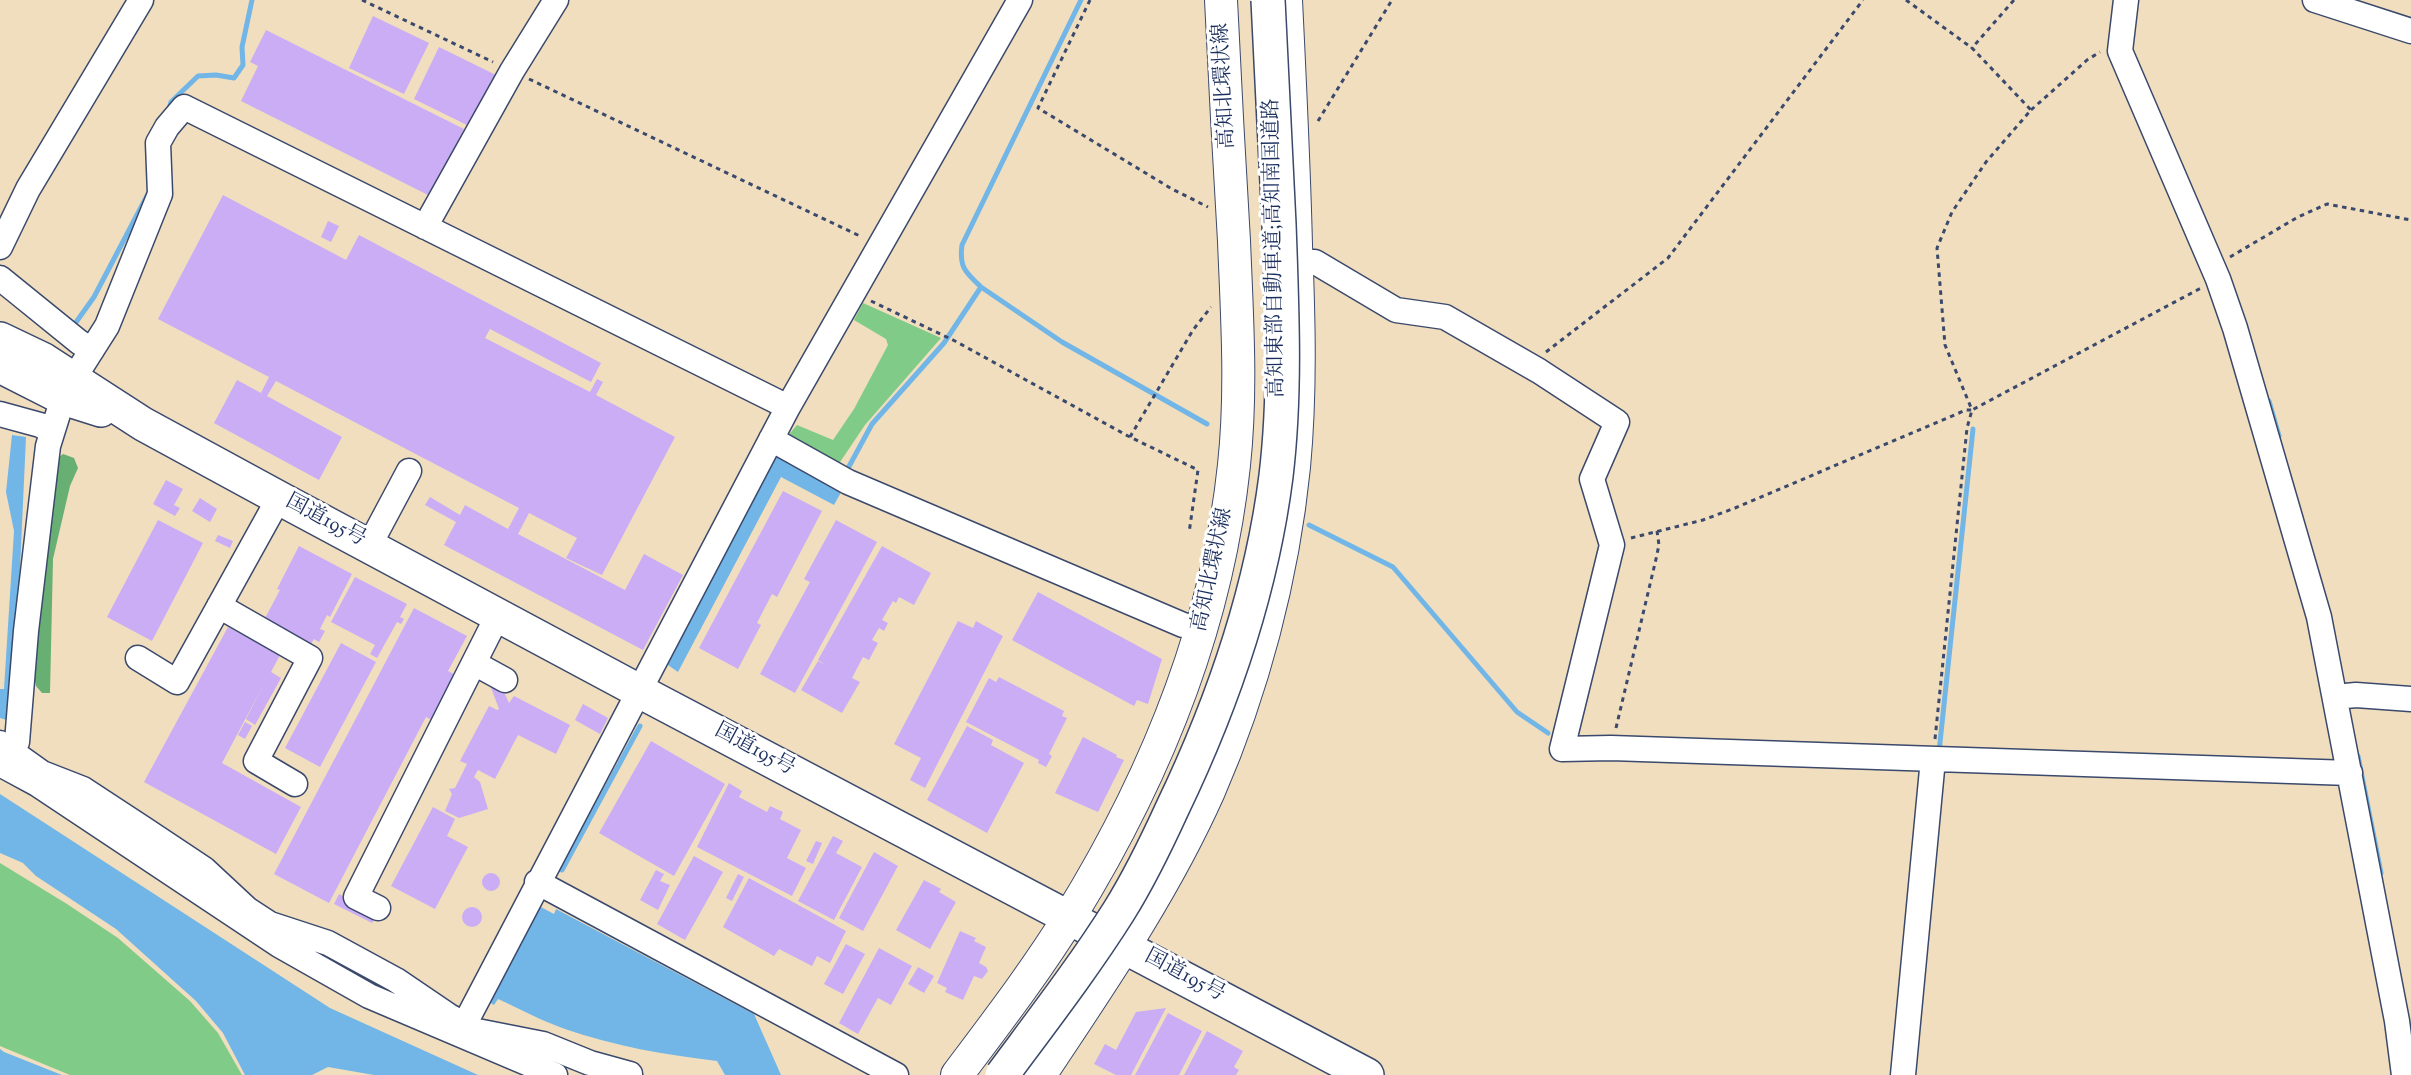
<!DOCTYPE html>
<meta charset="utf-8">
<style>
body{margin:0}
canvas{display:block;background:#f0debe}
</style>
<canvas width="2411" height="1075"></canvas>
<script>
const g = document.querySelector('canvas').getContext('2d');
g.lineJoin = 'round';
function fill(path, color) {
  g.fillStyle = color;
  g.fill(path, 'evenodd');
}
function trace(path, color, width, dash) {
  g.strokeStyle = color;
  g.lineWidth = width;
  g.lineCap = dash ? 'butt' : 'round';
  g.setLineDash(dash || []);
  g.stroke(path);
}
function write(font, color, halo, rows, align = 'center') {
  g.font = font + ' "Sorts Mill Goudy","Noto Serif JP",serif';
  g.lineWidth = 6;
  g.setLineDash([]);
  g.textBaseline = 'middle';
  g.strokeStyle = halo;
  g.fillStyle = color;
  for (const [text, x, y, turn = 0] of rows) {
    g.save();
    g.translate(x, y);
    g.rotate((+turn || 0) * Math.PI / 180);
    g.textAlign = isNaN(turn) ? turn : align;
    if (halo) g.strokeText(text, 0, 0);
    g.fillText(text, 0, 0);
    g.restore();
  }
}
fill(new Path2D(`
 M863,303L941,338L865,425L836,468L785,439L797,425L833,440L854,409L888,345L886,339L854,320Z
 M0,863L67,904L118,938L190,1001L218,1033L242,1075H70L0,1046Z`), '#81cb88');
fill(new Path2D(`
 M63,454L74,458L78,468L70,486L53,559L50,693H42L36,686L34,676L37,657L35,626L54,461Z`), '#68af74');
fill(new Path2D(`
 M12,435L26,437L13,722L0,718V689H4L14,531L6,492Z
 M781,451L844,487L834,505L781,477L678,672L665,663L772,456Z
 M0,794L330,1008L478,1075H374L328,1067L312,1075H245L223,1033L196,1001L116,929L36,876L23,863L0,853Z
 M537,905L554,914L556,909L754,1014L781,1075H725L717,1061C666,1055 614,1046 565,1029C542,1021 520,1009 498,999L494,1005L487,1001Z
 M0,1049L4,1052L62,1075H0Z`), '#71b6e7');
trace(new Path2D(`
 M169,109L171,102L198,76L216,75L234,78L243,65L242,47L252,0
 M981,287L1062,342L1207,424
 M74,325L94,297L149,192
 M2269,401L2279,436
 M846,472L872,424L944,343L981,287C965,272 959,267 962,245L1081,0
 M1309,525L1393,567L1517,712L1548,733
 M1939,752L1973,429
 M2358,756L2381,873
 M562,870L640,726`), '#71b6e7', 5);
fill(new Path2D(`
 M373,16L429,43L404,94L349,68Z
 M266,30L464,129L430,196L241,101L258,66L250,62Z
 M439,47L498,76L473,128L414,99Z
 M223,195L346,260L359,235L601,363L591,382L490,329L485,338L590,392L597,379L603,382L596,395L675,437L602,575L566,558L577,538L529,513L518,534L625,590L644,554L683,575L643,650L444,545L456,522L425,505L430,497L460,515L465,505L508,529L519,508L276,381L267,396L342,437L319,480L214,423L237,380L261,393L269,377L158,319Z
 M328,221L339,226L331,242L321,237Z
 M166,480L183,489L174,505L180,508L175,516L153,504Z
 M783,491L822,511L777,597L772,594L757,623L761,625L738,669L699,648Z
 M200,498L217,509L210,522L192,511Z
 M158,520L203,543L152,641L107,617Z
 M836,520L877,542L795,693L760,674L810,582L804,579Z
 M218,535L233,541L230,548L215,541Z
 M299,546L352,574L330,617L327,615L320,629L325,631L319,642L314,639L311,644L264,620L280,590L277,589Z
 M882,546L931,573L914,605L899,597L896,603L893,601L882,620L888,623L884,631L879,628L872,640L878,643L869,660L863,657L852,678L860,682L842,713L801,690L818,661L826,665L818,660Z
 M355,577L407,604L400,617L404,619L401,624L397,622L377,658L370,654L375,645L331,622Z
 M1038,592L1162,659L1148,704L1137,700L1134,706L1012,640Z
 M414,608L467,636L448,671L459,677L436,722L426,717L329,903L274,874Z
 M958,621L973,628L976,621L1003,636L925,788L910,780L921,758L894,744Z
 M228,627L280,655L271,672L281,678L255,725L246,719L265,682L222,763L301,807L276,854L144,782Z
 M341,643L376,662L320,767L285,748Z
 M999,677L1064,711L1062,716L1067,718L1049,754L1052,756L1046,767L1038,763L1039,760L966,722L989,678L996,682Z
 M498,680L509,703L514,696L570,725L556,754L518,735L495,779L478,770L474,777L480,782L488,809L459,818L445,811L452,794L449,789L455,788L467,764L460,761L489,706L497,710L499,709L490,685Z
 M583,704L608,718L600,734L575,720Z
 M245,722L252,726L245,739L238,735Z
 M967,726L993,740L991,745L1024,763L987,833L927,800Z
 M1083,737L1117,755L1116,757L1124,760L1098,812L1055,793Z
 M651,741L725,784L674,876L599,833Z
 M729,783L742,791L739,797L767,812L770,806L783,812L780,819L801,830L787,858L806,868L792,896L697,847Z
 M433,807L455,819L447,836L468,847L435,909L391,886Z
 M833,836L843,841L836,853L862,867L834,920L798,901Z
 M816,841L822,843L813,864L806,861Z
 M874,852L898,866L863,931L839,918Z
 M694,856L723,872L685,940L657,924Z
 M656,870L664,874L660,881L670,885L658,910L640,900Z
 M482 882a9 9 0 1 1 18 0a9 9 0 1 1-18 0Z
 M738,874L744,877L732,901L726,898Z
 M749,878L846,931L830,963L817,956L812,966L779,949L774,956L723,927Z
 M924,880L941,889L939,892L956,902L930,949L896,930Z
 M339,894L377,914L372,923L334,904Z
 M462 917a10 10 0 1 1 20 0a10 10 0 1 1-20 0Z
 M960,931L976,938L974,941L986,947L979,963L986,967L988,971L982,979L974,976L963,1000L945,992L947,988L937,983Z
 M846,944L865,954L843,994L824,984Z
 M879,948L912,966L891,1005L878,998L858,1034L839,1023Z
 M918,967L934,976L924,993L908,984Z
 M1166,1008L1131,1075H1116L1094,1064L1105,1044L1116,1050L1136,1012Z
 M1168,1013L1202,1031L1179,1075H1135Z
 M1207,1031L1243,1051L1234,1067L1239,1070L1236,1075H1184Z`), '#cbadf6');
const minor = new Path2D(`
 M2126,0L2120,51L2218,279L2235,328L2319,617L2397,1021L2404,1075
 M2315,0L2411,31
 M425,227L512,71L556,0
 M0,247L28,189L141,0
 M1297,262H1315L1396,310L1445,317L1539,371L1617,422L1592,479L1612,545L1562,749L1611,748L2350,773
 M0,278L79,342L92,350
 M74,378L107,326L160,194L158,143L167,127L184,107L788,407
 M0,414L40,425L52,431
 M771,439L848,482L1183,625L1202,628
 M369,546L409,471
 M219,606L310,658L256,761L295,784
 M138,658L177,682L279,498
 M474,663L505,680
 M2335,697L2356,695L2411,699
 M0,743L42,773L83,789L144,829L204,869L247,909L270,924L328,943L396,980L449,1016L477,1031L543,1044L590,1063L630,1074
 M13,751L17,742L26,631L48,446L63,398
 M0,764L37,784L279,945L369,996L555,1075
 M537,882L896,1075
 M378,908L356,897L498,615
 M460,1033L788,407L1020,0
 M1903,1075L1933,759`);
const major = new Path2D(`
 M957,1075C996,1023 1036,971 1070,916C1155,778 1217,628 1234,465C1242,391 1237,316 1234,241C1229,161 1225,80 1221,0
 M1040,1075C1101,983 1164,892 1209,791C1253,690 1283,577 1294,467C1301,393 1299,319 1296,245C1294,163 1290,82 1286,0`);
const highway = new Path2D(`
 M0,339L44,360L143,424L279,498L639,691L1367,1075
 M0,366L63,398L101,410`);
trace(minor, '#3b496c', 27);
trace(major, '#3b496c', 34);
trace(highway, '#3b496c', 36);
trace(new Path2D(`
 M362,0L493,62
 M1090,0L1038,108L1172,189L1208,207
 M1906,0L1972,48
 M529,79L862,237
 M2031,110L2087,60L2100,52
 M1318,121L1392,0
 M2230,257L2298,217L2327,204L2411,220
 M871,301L955,341L1128,436L1198,470L1189,533
 M1546,352L1668,258L1863,0
 M1130,437L1193,330L1211,307
 M1631,538L1703,520L1735,508L1966,410H1972L1945,345L1937,248L1952,212L1986,162L2031,110L1972,48L2014,0
 M1616,728L1656,559L1659,545L1657,531
 M1935,739L1967,428L1972,410L2201,288`), '#3b496c', 3, [4.5, 4.5]);
trace(minor, '#fff', 24);
trace(major, '#fff', 32);
trace(highway, '#fff', 33);
const highwayBridge = new Path2D(`
 M1002,1075C1042,1021 1083,968 1119,911C1139,879 1156,844 1172,809C1223,703 1261,594 1276,476C1286,393 1282,308 1279,224C1275,149 1272,75 1268,0`);
trace(highwayBridge, '#3b496c', 36, []);
trace(highwayBridge, '#fff', 33);
write('21px', '#1b2f5e', '#fff', [
 ["高知北環状線",1226,86,-93],
 ["高知東部自動車道;高知南国道路",1276,248,-91],
 ["国道195号",325,522,28],
 ["高知北環状線",1214,570,-78],
 ["国道195号",754,751,28],
 ["国道195号",1184,977,28]
]);
</script>
